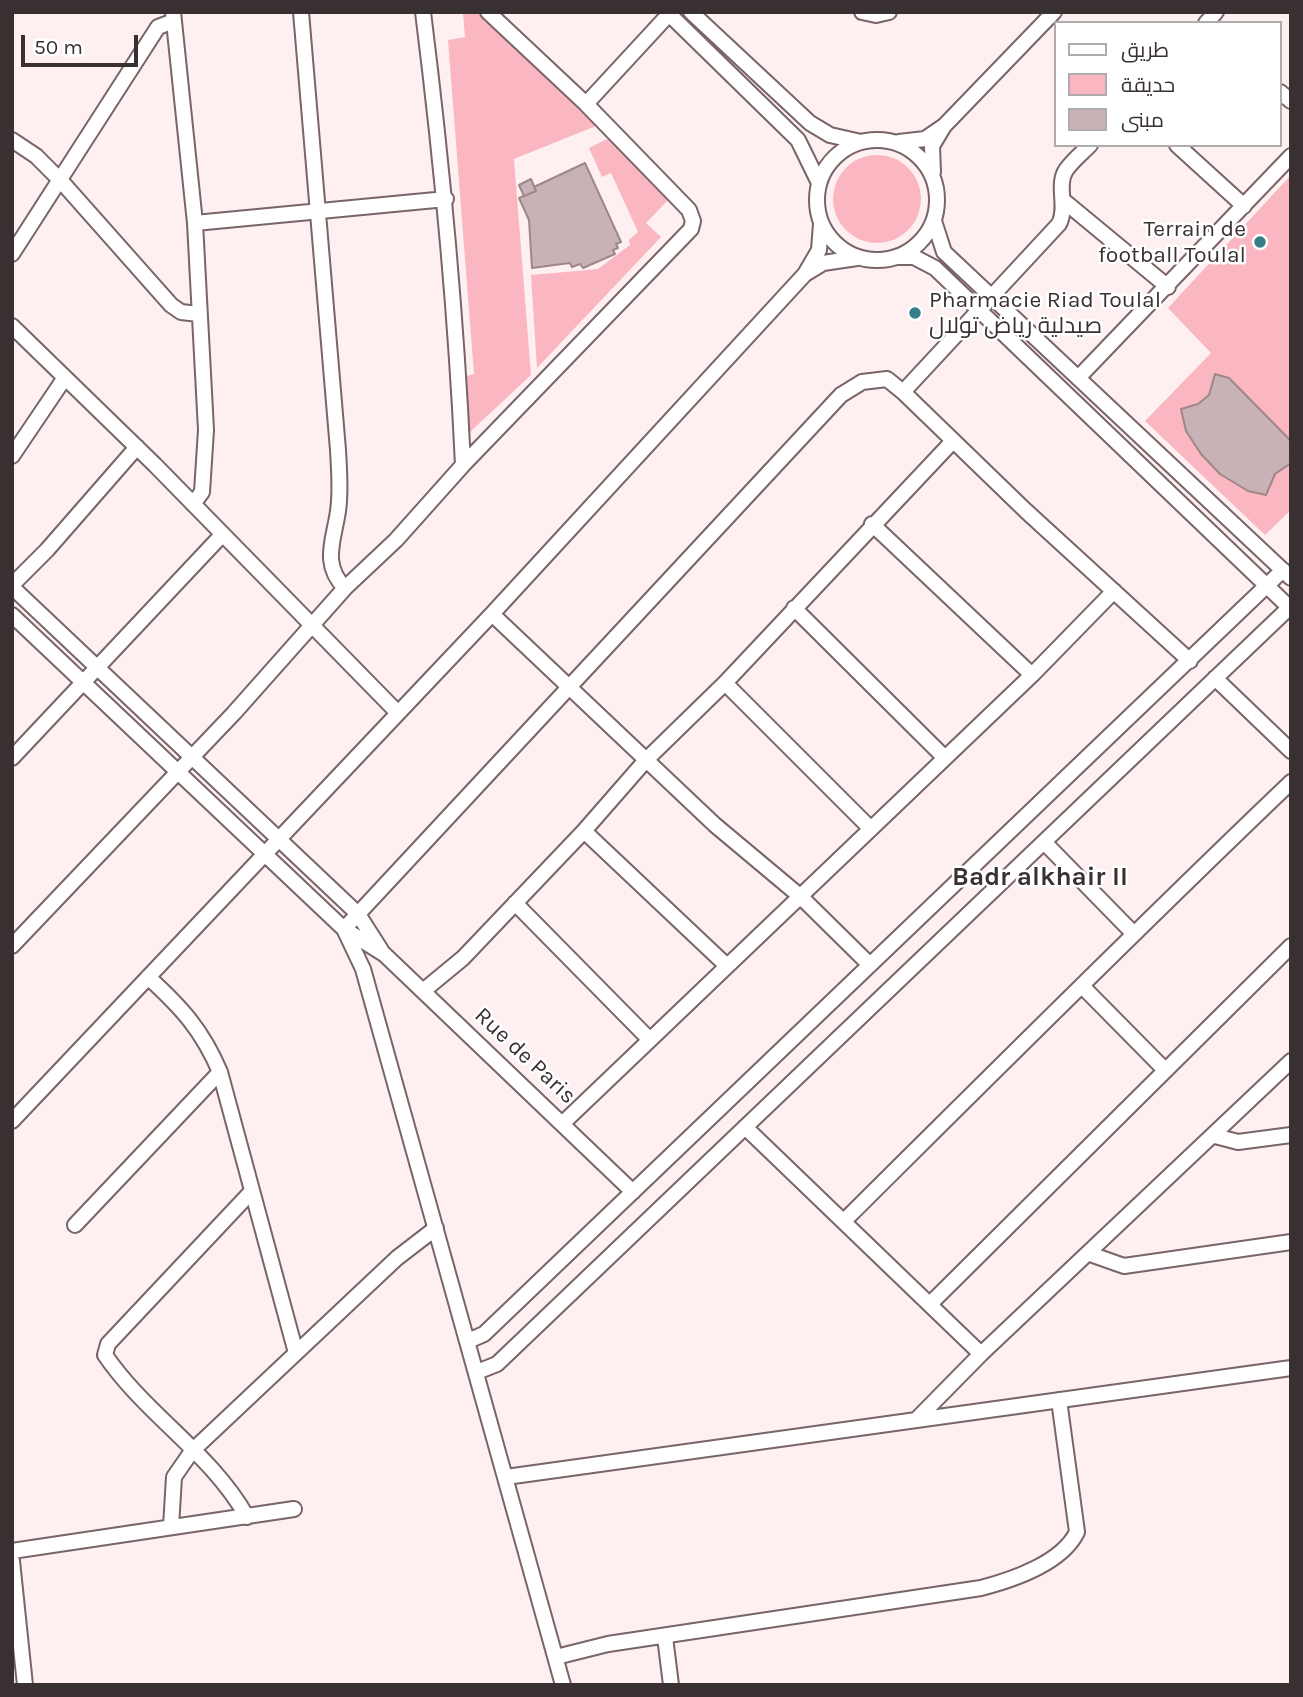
<!DOCTYPE html>
<meta charset="utf-8">
<style>
body{margin:0}
#map{position:relative;width:1303px;height:1697px;overflow:hidden;background:#feeff1;font-family:Karla,Cairo,sans-serif}
canvas{display:block}
.frame{position:absolute;inset:0;border:14px solid #393031;pointer-events:none}
.legend{position:absolute;left:1054px;top:21px;width:228px;height:126px;box-sizing:border-box;background:#fff;border:2px solid #b0acad;margin:0;padding:9px 12px;list-style:none;font-size:21px;color:#393031}
.legend li{display:flex;align-items:center;gap:14px;height:35px}
.legend b{width:35px;border:2px solid #b0acad}
.scale{position:absolute;left:21px;top:35px;width:117px;height:32px;box-sizing:border-box;border:4px solid #393031;border-top:0;padding-left:9px;font-size:21px;line-height:24px;white-space:nowrap;color:#393031;-webkit-text-stroke:5px #fff;paint-order:stroke}
</style>
<div id="map">
<canvas width="1303" height="1697"></canvas>
<div class="frame"></div>
<ul class="legend">
<li><b style="height:9px;background:#fff"></b>طريق</li>
<li><b style="height:19px;background:#fbb7c1"></b>حديقة</li>
<li><b style="height:19px;background:#c9b2b5"></b>مبنى</li>
</ul>
<div class="scale">50 m</div>
</div>
<script>
const g = document.querySelector('canvas').getContext('2d');
g.lineJoin = 'round';
function fill(path, color) {
  g.fillStyle = color;
  g.fill(path, 'evenodd');
}
function trace(path, color, width, dash) {
  g.strokeStyle = color;
  g.lineWidth = width;
  g.lineCap = dash ? 'butt' : 'round';
  g.setLineDash(dash || []);
  g.stroke(path);
}
function write(font, color, halo, rows, align = 'center') {
  g.font = font + ' Karla,Cairo,sans-serif';
  g.lineWidth = 5;
  g.setLineDash([]);
  g.textBaseline = 'middle';
  g.strokeStyle = halo;
  g.fillStyle = color;
  for (const [text, x, y, turn = 0] of rows) {
    g.save();
    g.translate(x, y);
    g.rotate((+turn || 0) * Math.PI / 180);
    g.textAlign = isNaN(turn) ? turn : align;
    if (halo) g.strokeText(text, 0, 0);
    g.fillText(text, 0, 0);
    g.restore();
  }
}
fill(new Path2D(`
 M463,12H477L596,126L514,159L531,375L470,432L466,376L474,374L448,40L465,37Z
 M607,139L670,198L646,223L661,237L537,368L531,275L598,269L630,245L629,240L638,232L611,173L602,177L589,148Z
 M833 199a44 44 0 1 1 88 0a44 44 0 1 1-88 0Z
 M1291,175V510L1265,535L1145,421L1211,353L1168,308Z`), '#fbb7c1');
const building = new Path2D(`
 M585,163L621,242L616,244L618,248L613,250L615,254L583,268L580,264L572,267L570,263L532,268L529,220L519,198L536,191L534,187Z
 M531,179L536,191L524,196L519,185Z
 M1215,374L1229,378L1291,441V463L1275,474L1266,495L1248,491L1220,474L1201,454L1186,431L1181,409L1198,404L1209,395Z`);
fill(building, '#c9b2b5');
trace(building, '#9d8789', 2);
const street = new Path2D(`
 M173,12L195,223L206,430L202,492L193,504
 M301,12L338,450C339,470 341,491 338,511C334,540 321,564 345,588
 M423,12C442,163 456,313 463,465
 M667,12L798,140L819,183
 M691,12L810,123L830,135L861,142
 M862,12L876,15L889,12
 M1206,23L1216,12
 M1280,92L1291,101
 M586,104L671,12
 M944,126L1054,12
 M817 200a60 60 0 1 1 120 0a60 60 0 1 1-120 0Z
 M12,140L36,156L61,181L171,305L181,312L199,314
 M899,142L925,139L944,126L932,146L933,172
 M1177,145L1244,206
 M1064,201L1168,287
 M934,221L944,252L1291,578
 M195,223L446,199
 M821,224L819,250L805,274L823,263L857,258
 M12,254L158,27L174,21
 M898,257H914L935,268L1291,609
 M12,326L155,465L398,713
 M1078,378L1291,156
 M903,392L1059,224C1068,207 1056,185 1066,170C1072,161 1082,153 1090,145
 M12,456L64,379
 M872,524L1032,675
 M12,585L47,550L137,447
 M12,587L358,914L381,950
 M794,608L945,758
 M492,614L715,825L801,897L870,965
 M12,615L344,929L384,954L633,1192
 M1215,678L1291,751
 M725,683L871,829
 M12,758L221,536
 M584,831L727,966
 M1044,842L1133,933
 M515,903L650,1040
 M12,946L234,713L345,588L396,540L463,465L691,229L693,221L689,210L586,104L488,12
 M148,977C182,1008 202,1030 220,1072L296,1353
 M1083,987L1164,1069
 M423,991L463,958L584,831L646,760L725,683L953,441
 M12,1121L492,614L805,274
 M563,1123L1032,675L1114,591
 M745,1127L981,1354
 M1215,1136L1238,1142L1291,1135
 M844,1221C992,1074 1140,926 1291,782
 M75,1225L220,1072
 M1090,1254L1124,1266L1291,1242
 M930,1304L1291,946
 M468,1341L484,1334L1283,570
 M477,1372L497,1364L1291,606
 M916,1420L981,1354L1291,1061
 M506,1477L1291,1368
 M247,1517C211,1453 146,1415 105,1355L108,1344L252,1191
 M171,1527L174,1477L192,1451L397,1258L436,1228
 M12,1551L294,1509
 M12,1561L25,1685
 M665,1637L671,1685
 M556,1657L608,1644L981,1588C1012,1580 1062,1563 1077,1532L1059,1400
 M563,1685L363,969L344,929L841,395L862,382L887,379L903,392L1026,511L1190,661`);
trace(street, '#796467', 18);
trace(street, '#fff', 14);
for (const [x, y, r, color] of [
 [1260,242,7,"#387e8a"],
 [915,313,7,"#387e8a"]
]) {
  const dot = new Path2D();
  dot.arc(x, y, r, 0, 2 * Math.PI);
  g.fillStyle = color;
  g.fill(dot);
  trace(dot, '#fff', 2.5);
}
write('23px', '#393031', '#fff', [
 ["Terrain de",1246,229],
 ["football Toulal",1246,255],
 ["Pharmacie Riad Toulal",929,300,"left"],
 ["صيدلية رياض تولال",929,326,"left"]
], 'right');
write('23px', '#393031', '#fff', [
 ["Rue de Paris",525,1056,43]
]);
write('bold 26px', '#393031', '#fff', [
 ["Badr alkhair II",1040,878]
]);
</script>
